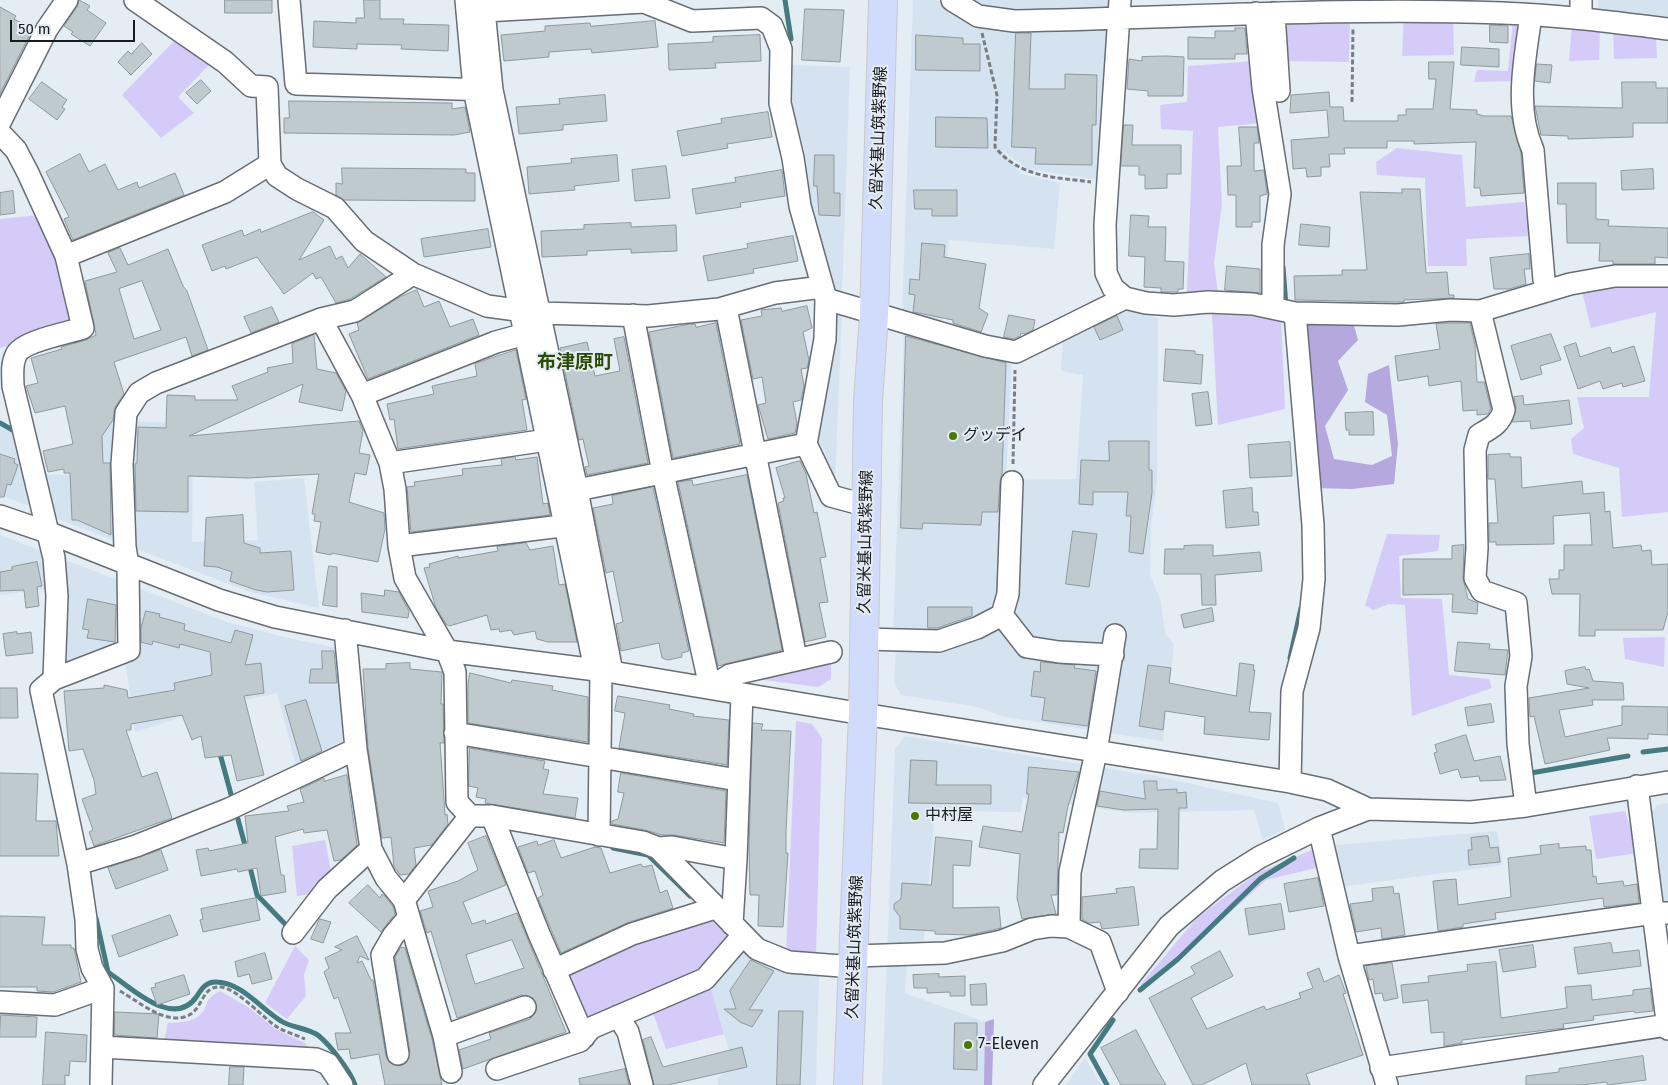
<!DOCTYPE html>
<meta charset="utf-8">
<style>
body{margin:0}
#map{position:relative;width:1668px;height:1085px;overflow:hidden;background:#e4ecf4;font-family:"Fira Sans",sans-serif}
canvas{display:block}
.scale{position:absolute;left:10px;top:20px;width:125px;height:22px;box-sizing:border-box;border:2px solid #191c1f;border-top:0;padding-left:6px;font-size:15px;line-height:18px;white-space:nowrap;color:#191c1f;-webkit-text-stroke:4px #e4ecf4;paint-order:stroke}
</style>
<div id="map">
<canvas width="1668" height="1085"></canvas>
<div class="scale">50 m</div>
</div>
<script>
const g = document.querySelector('canvas').getContext('2d');
g.lineJoin = 'round';
function fill(path, color) {
  g.fillStyle = color;
  g.fill(path, 'evenodd');
}
function trace(path, color, width, dash) {
  g.strokeStyle = color;
  g.lineWidth = width;
  g.lineCap = dash ? 'butt' : 'round';
  g.setLineDash(dash || []);
  g.stroke(path);
}
function write(font, color, halo, rows, align = 'center') {
  g.font = font + ' "Fira Sans","Noto Sans JP",sans-serif';
  g.lineWidth = 4;
  g.setLineDash([]);
  g.textBaseline = 'middle';
  g.strokeStyle = halo;
  g.fillStyle = color;
  for (const [text, x, y, turn = 0] of rows) {
    g.save();
    g.translate(x, y);
    g.rotate((+turn || 0) * Math.PI / 180);
    g.textAlign = isNaN(turn) ? turn : align;
    if (halo) g.strokeText(text, 0, 0);
    g.fillText(text, 0, 0);
    g.restore();
  }
}
fill(new Path2D(`
 M913,0H936L983,26L1109,28L1100,180L1028,169L1000,149L1021,174L1060,183L1054,249L949,240L942,327L902,314Z
 M968,0H1114V9L1014,13L974,4Z
 M1598,0H1668V24L1603,14L1598,8Z
 M790,65L850,67L842,295L833,288L808,201L805,152L788,92Z
 M1123,308L1158,318L1157,482L1151,525L1150,575L1161,601L1165,634L1174,644L1163,741L1005,717L977,707L901,695L894,682L896,646L1002,625L1027,642L995,616L937,634L893,635L904,330L1012,358L1006,480L1076,479L1083,375L1061,371L1063,337Z
 M835,310L842,312L835,480L825,452L815,435Z
 M118,417L133,421L193,424L192,542L258,540L254,482L304,478L319,608L250,592L47,515L39,475L83,474L82,425Z
 M0,425L13,431L32,507L0,495Z
 M0,535L227,622L292,639L343,649L350,746L297,770L277,693L209,708L135,732L123,645L44,676L47,589L0,595Z
 M905,736L1155,776L1278,803L1285,829L1263,840L1254,810L1131,813L1023,798L1020,812L935,811L923,948L908,949L905,993L985,1022L984,1085H882L895,750Z
 M1668,803V905H1664L1650,815L1657,805Z
 M1497,831L1503,865L1341,887L1335,845Z
 M739,947L819,974L816,1085H718L717,1078L734,1067L710,985Z
 M1085,1058L1101,1085H1066Z`), '#d5e3f1');
fill(new Path2D(`
 M1404,16L1453,18L1454,55L1402,56Z
 M1350,17L1349,62L1282,61L1281,18Z
 M1513,21L1526,22L1519,81L1474,82L1477,70L1508,71Z
 M1572,25L1600,28L1599,60L1569,61Z
 M1613,29L1656,35L1657,58L1614,59Z
 M175,40L210,64L178,97L194,113L161,138L122,95Z
 M1255,61L1262,123L1218,127L1222,204L1214,263L1218,293H1187L1193,131L1161,129L1160,105L1187,102L1188,66Z
 M1397,148L1462,155L1466,207L1524,202L1530,236L1466,239L1467,266H1428L1425,178L1377,175L1376,162Z
 M39,215L56,244L77,325L0,348V219Z
 M1668,283V512L1622,517L1619,468L1573,454L1571,439L1584,428L1577,397H1649L1656,312L1591,328L1581,287Z
 M1212,314L1281,318L1285,409L1218,425Z
 M1387,534L1440,535L1438,551L1399,556L1401,598L1442,599L1449,675L1489,679L1492,688L1412,716L1405,605L1389,604L1373,610L1365,605Z
 M1665,637L1664,667L1625,659L1623,638Z
 M831,659V679L818,687L757,679Z
 M796,721L812,724L822,738L816,956L786,953Z
 M1625,811L1638,853L1596,859L1589,816Z
 M325,840L332,877L317,893L297,896L292,846Z
 M1312,850L1320,867L1266,880L1141,992V984L1197,918L1257,873Z
 M707,917L730,938L700,976L586,1023L564,972L630,940Z
 M295,946L309,960L304,975L306,996L287,1019L265,1003Z
 M710,985L724,1034L666,1049L652,1010Z
 M220,991L251,1009L275,1029L305,1043L312,1053L164,1042L168,1023C178,1022 191,1023 200,1015C210,1006 202,1000 220,991Z`), '#d5cbf8');
fill(new Path2D(`
 M1300,320L1353,322L1358,340L1338,361L1348,390L1325,426L1334,459L1372,465L1392,456L1387,415L1365,402L1368,374L1389,365L1398,444L1394,484L1352,489L1313,488Z
 M994,1019L992,1085H984L985,1022Z`), '#b5a8df');
trace(new Path2D(`
 M785,0L791,39
 M1283,267L1286,306
 M0,423L16,432
 M1290,658L1301,608
 M219,750L232,798
 M1643,752L1668,749
 M1531,773L1628,756
 M236,812L246,849
 M610,843L613,848L648,855L690,896
 M249,863L257,895L287,926
 M96,918L108,972C131,988 174,1030 197,996C202,988 207,981 217,982C242,983 261,1009 281,1021C292,1028 309,1028 319,1036C330,1045 351,1072 355,1085
 M1140,990L1178,959L1260,879L1294,858
 M1107,1085L1090,1054L1113,1020`), '#437b80', 5);
const building = new Path2D(`
 M79,0L90,6L87,10L106,23L90,46L71,34L73,32L64,26L77,7Z
 M225,0H272V13H225Z
 M364,0H380V19H404L403,24L449,25L448,51L401,49L402,45L357,44V49L313,47L314,21L356,23V18H364Z
 M0,7L16,16L14,19L25,25L21,31L29,36L0,94Z
 M805,9L844,10L840,62L802,60Z
 M655,21L658,47L592,53L591,49L549,52V57L504,61L501,35L545,31V26L590,23L591,26Z
 M1490,25L1508,26V43L1490,42Z
 M1235,28H1245L1247,54H1235V59H1188V37L1215,38V31H1235Z
 M1016,33H1031L1029,89H1065V74L1097,75L1096,125H1092V165L1035,164L1036,148L1012,147Z
 M760,35L761,61L715,63L716,68L669,70L668,44L713,42V37Z
 M916,35L963,38V44H980V71L916,70Z
 M142,43L152,54L131,75L118,62L128,51L131,54Z
 M1462,47L1499,49V67L1461,65Z
 M1167,56L1184,57L1183,96H1148V91L1127,89L1129,59L1142,61V57Z
 M1429,62H1454L1450,109L1477,110V114L1484,116H1511L1521,153L1524,193L1481,196L1480,188H1474L1476,142L1414,144V141H1387V148H1344L1345,154H1329L1330,167H1321V176L1307,177L1306,168L1293,169L1291,140L1329,137L1327,110L1290,113L1291,95L1329,92L1330,107H1343L1344,121H1398V115H1406V109H1433L1436,79H1429Z
 M1537,64L1552,65L1550,83L1535,81Z
 M201,80L211,91L197,104L186,93Z
 M42,82L67,100L62,107L65,109L57,120L29,99Z
 M1622,82H1656V88H1668V123H1633V137L1568,139V136L1541,135L1535,106L1622,108Z
 M605,95L607,121L563,125V130L519,134L516,107L560,104L559,99Z
 M289,101L452,103V109L465,107L470,132L454,135L284,133V118H289Z
 M768,112L772,137L727,144L728,148L682,156L677,131L722,123L721,119Z
 M936,117L987,118L988,148L936,147Z
 M1124,125H1133L1132,145H1181V174H1167V188L1145,189V175H1139V166H1121Z
 M1239,127H1257L1259,143H1254V171L1264,170L1267,194L1260,196V222H1252V227H1236V195H1228L1227,166H1241Z
 M80,154L89,172L105,164L118,190L137,182L139,188L175,173L184,195L73,240L64,219L69,217L46,172Z
 M617,155L619,181L574,186L575,190L529,194L527,167L572,163L571,159Z
 M815,155H834V193H840V216L819,215L817,186H814Z
 M666,166L670,198L635,201L632,170Z
 M342,168L466,169V173H475V201L344,200L336,195V183L342,184Z
 M1653,169L1654,189L1622,190L1621,171Z
 M782,170L785,196L740,203L741,207L696,214L692,189L736,182L735,178Z
 M1558,183H1596V219L1609,220L1608,226L1668,228V258L1655,257V264H1613V261H1599L1600,243H1567L1566,204H1558Z
 M1402,189H1420L1426,273L1447,272L1449,295H1454V298L1404,300V302H1398L1295,300L1294,276L1342,275V270H1367L1360,192L1402,193Z
 M914,190H957V216H932V209H915Z
 M13,191L15,213L0,215V193Z
 M313,212L324,220L299,260L330,246L336,259L342,256L348,268L360,254L386,277L350,299L336,303L321,277L316,279L313,273L284,294L257,257L226,269L225,266L212,271L202,245L242,230L244,236L260,229L261,232Z
 M1131,215L1149,216L1148,227H1166L1165,261L1184,262L1183,289H1178V292H1161V288L1144,287L1145,257L1129,256Z
 M631,223V227L676,225L677,251L631,253V249L587,251V255L542,257L541,231L584,229V225Z
 M1301,224L1330,227L1329,247L1299,245Z
 M488,229L491,247L424,257L421,239Z
 M793,236L798,261L753,269L754,273L708,281L703,256L748,248L747,244Z
 M922,243L945,245L944,257L986,264L979,308L988,314L981,332L953,323V320L913,312L915,295L909,294L910,279L919,280Z
 M120,248L128,265L168,249L183,286L187,291L208,350L192,356L186,337L114,362L124,394L115,407L113,420L102,436L103,463H110L111,535L77,520H72L70,473H64V469L48,472L43,451L73,444L65,406L35,413L26,386L38,383L31,358L62,349L61,347L86,340L96,335L85,281L117,272L108,253ZM142,281L161,330L134,339L119,289Z
 M1529,254L1530,269H1524L1526,284L1509,289H1494L1490,258Z
 M1227,266L1260,269V293L1225,290Z
 M417,290L424,307L439,301L450,327L473,319L479,335L368,379L349,334L359,330L357,323L400,297Z
 M807,306L812,328L803,332L809,360L807,368L801,369L804,386L801,400L793,402L797,423L795,433L768,439L758,405L766,403L762,377L753,379L741,320L762,316L761,310L781,308L782,311Z
 M272,307L279,322L251,333L244,317Z
 M1009,315L1035,320L1033,330L1025,334L1021,333L1020,336L1014,339L1004,337Z
 M1117,316L1123,330L1100,340L1094,327Z
 M716,323L740,444L673,458L649,332L690,324H695L696,327Z
 M1450,323H1470L1475,345L1477,382H1484L1491,409L1488,414L1477,415V410L1463,411L1461,381L1429,386L1428,376L1398,381L1395,356L1440,349L1436,324Z
 M1551,334L1561,360L1540,366L1542,374L1521,380L1511,346Z
 M314,335L317,369L336,373L346,391L342,411L299,402L303,384L189,436L359,421L363,431L359,453L370,455L366,475L355,473L349,502L384,513L385,529L378,562L332,553L331,555L316,552L321,522L314,521L315,514H312L319,474L248,478L188,476V512L136,511L135,464L137,463L138,427L166,428L167,395L195,396V400H238L232,386L268,372L267,368L293,363L292,344Z
 M906,336L1006,363L1002,474L1000,482L998,512H982L981,525L923,523L922,529L901,528Z
 M624,337L648,463L587,475L585,467L589,466L583,439L579,440L560,348L587,342L595,376L620,371L614,339Z
 M1576,343L1580,357L1610,347L1612,353L1634,346L1645,381L1623,387L1622,383L1603,389L1600,381L1578,389L1564,347Z
 M1166,349L1195,351V354L1203,355L1201,384L1164,381Z
 M516,350L526,399L522,400L527,430L398,449L394,419L390,420L387,404L434,394L432,386L477,376L475,364Z
 M1208,392L1212,424L1196,426L1192,394Z
 M1523,396L1524,405L1569,400L1572,424L1531,429L1530,421L1512,422L1516,408L1514,397Z
 M1373,412L1374,435H1349V430H1346L1345,413Z
 M1109,441H1149V470H1152V493L1143,554L1129,552L1131,516H1126L1128,492H1093V505L1079,504L1081,460L1109,461Z
 M1290,442L1292,476L1250,478L1248,445Z
 M0,454L15,459L14,463L18,465L11,485L7,484L4,497H0Z
 M1510,454V457H1521L1522,488L1582,481L1583,494L1604,492L1605,512L1610,511L1613,548L1641,545L1642,551L1651,550L1652,565L1668,564V612L1663,630H1595V636H1579L1580,594H1552L1549,579H1559V570H1564V545H1592L1590,513L1553,516L1554,544L1496,545V542H1489V523H1498L1495,479H1488V455Z
 M515,457L516,460L537,457L543,504L548,503L550,515L411,532L407,487L415,486L414,482L463,475L462,469L502,465L501,459Z
 M800,461L806,474L814,513L817,512L826,557L820,558L828,602L819,603L826,637L805,642L778,503L784,501L783,498H785L776,468Z
 M747,475L782,650L718,666L678,482L692,480L693,485Z
 M653,487L689,651L682,653V657L668,660L662,658L659,643L621,651L616,624L623,622L613,571L606,573L593,508L613,504L612,496Z
 M1252,488L1253,512H1258L1259,525L1226,528L1223,491Z
 M243,515L244,543L260,548V553L291,551L294,590L267,592L256,590L230,581L232,572L217,567L204,566L206,518Z
 M1073,531L1097,534L1089,587L1066,584Z
 M526,543L530,550L553,546L559,585L565,584L577,642H548L537,639L535,631L514,635L511,630L500,632L499,629L491,630L487,615L449,626L446,624L436,608L424,568L430,567L429,564L458,556V558L498,551L497,547Z
 M1195,545H1213V556L1260,552L1262,571L1215,575L1216,605H1202L1201,574H1164L1165,549H1184V546Z
 M1464,545L1463,578L1468,599L1478,603L1477,614L1452,612L1453,594L1403,595V559H1452V546Z
 M37,562L42,586L37,587L39,606L26,608L24,590L0,591V572L12,570V567Z
 M329,566L337,567V607L323,605Z
 M385,590L399,592L409,611L408,618L362,612L361,593L384,596Z
 M88,599L116,605L115,642L87,638L89,630L83,629Z
 M928,607H972V616L937,628H928Z
 M1212,608L1214,621L1184,628L1181,615Z
 M146,611L160,614L159,617L185,624L184,630L231,643L235,630L253,635L245,665L261,663L264,693L244,696L264,775L237,781L231,755L205,758L201,736L192,740L182,715L131,724V730H126L142,777L157,772L172,818L94,846L89,832L93,830L82,799L96,794L94,780L83,749L69,751L64,691L104,688V685L127,690L128,698L175,690L174,683L212,675L210,652L180,644L179,648L153,641L152,645L141,642V628Z
 M17,632V634L31,632L33,653L6,656L3,634Z
 M1458,642L1490,644L1489,649L1508,650L1505,675L1455,671Z
 M322,651H334L337,683H309L311,669H322Z
 M1041,662L1075,665L1074,668L1096,671L1088,726L1042,720L1045,698L1031,696L1034,671L1040,672Z
 M410,663V669L442,672L441,704H443L444,743H440L445,815L447,814L448,824L432,845L414,848L416,865L409,874L400,875L394,866L391,837L382,838L368,748L363,669H386V664Z
 M1240,663L1254,665L1253,670H1255L1249,712L1271,713L1269,740L1204,734L1205,717L1165,711L1163,730L1139,726L1148,665L1171,668L1169,683L1236,696Z
 M1585,667L1586,670L1589,669L1593,681L1623,683L1624,700H1592L1593,705L1559,710L1565,737L1622,725V706L1668,707V735L1648,734V739L1607,738L1610,750L1545,764L1534,716L1530,717L1529,698L1589,688L1567,684L1565,671Z
 M470,673L511,683L512,680L553,686L552,690L588,697V742L468,723V685Z
 M0,688H17L18,718H0Z
 M618,696L670,705L669,709L694,714L693,716L729,720L727,765L619,748L625,713L615,711Z
 M306,700L322,751L301,761L285,706Z
 M1491,704L1494,722L1468,726L1465,708Z
 M753,723L763,724L761,730L791,731L786,831V853H788L783,927L758,926L759,895H750L749,847Z
 M1466,735L1474,761L1500,756L1506,780L1480,781L1479,776L1461,778L1458,769L1440,774L1434,753L1437,752L1435,745Z
 M470,748L545,761L543,769L549,770L543,794L578,798L575,818L485,803L486,799L476,797L478,788L469,786Z
 M911,760L937,761L936,785H991V804L909,803Z
 M1029,767L1079,772L1068,806L1063,833L1059,832L1057,895H1051L1056,914L1022,919L1017,898L1020,854L979,847L983,826L1022,832L1029,794H1027Z
 M0,773L38,774L36,821H56L59,856H0Z
 M621,773L726,791L724,843L674,835H662L645,830L612,824V821L618,819L624,793L618,792Z
 M347,775L357,845L341,860L334,861L327,830L304,833L303,829L275,837L281,875H284L286,892L261,896L257,868L238,872L237,869L201,876L196,850L208,848L209,851L248,843L245,816L289,811L287,806L304,802L300,789L324,778V781Z
 M1144,781H1157V790L1177,789V793L1186,792L1187,808H1179L1178,869L1139,868L1140,849H1157L1158,809L1124,810L1097,806L1100,791L1145,799Z
 M486,836L506,885L463,902L472,924L485,920L486,924L517,913L566,1032L463,1069L459,1050L491,1039L489,1033L530,1019L537,1009L533,998L521,995L457,1018L431,931L427,933L420,911L433,907L428,891L458,881L478,870L468,843ZM512,940L524,968L475,984L466,955Z
 M1488,836L1490,848L1498,847L1500,862L1469,865L1468,850H1472L1471,838Z
 M936,837L972,841L970,866L953,865V908L999,907L1001,928L970,935L935,934V931L900,929V917L894,909V904L901,899L902,883L931,885Z
 M554,840L561,858L595,847L601,848L610,873L641,864L643,867L652,865L660,893L667,890L673,908L627,923L561,953L538,898L543,895L535,871L528,873L518,847L537,841L538,845Z
 M1559,844V848L1586,846V850H1591L1593,877L1596,876L1597,884L1623,881L1624,886L1637,884L1639,903L1604,907L1603,898L1495,913L1496,919L1463,924V927L1438,931L1433,881L1456,879L1458,905L1511,897L1508,858L1541,854L1540,846Z
 M161,850L168,870L116,889L108,868Z
 M1318,878L1324,906L1289,912L1284,884Z
 M368,885L380,898L382,894L385,896L393,906L395,914L381,932L349,903Z
 M1134,887L1139,925L1102,929L1100,922L1089,923L1082,919V897L1117,893L1116,889Z
 M1393,887L1394,894L1399,893L1405,935L1382,939L1381,928L1356,932L1350,904L1373,901L1372,889Z
 M256,898L260,920L203,932L200,920L203,919L201,909Z
 M1281,904L1285,929L1249,935L1245,909Z
 M170,915L178,935L119,957L112,936Z
 M0,916L45,917L42,945H71V948H74L81,982L53,992L37,991V987H0Z
 M320,919L331,922L323,943L311,939Z
 M357,936L369,960L360,956L357,963L362,961L371,980H373L386,1056L389,1062L400,1066L406,1063L410,1052L395,957L401,947L405,948L432,1039L442,1085H385L379,1054L351,1059L349,1049L338,1050L335,1033H351L338,997L334,999L324,972L329,968L325,958L342,950L335,947Z
 M1611,943L1613,953L1639,950L1641,966L1578,974L1574,948Z
 M1533,945L1536,967L1503,972L1499,950Z
 M1220,951L1233,976L1191,998L1207,1029L1264,1006L1266,1010L1301,998L1299,993L1313,988L1307,973L1319,968L1324,982L1339,975L1346,993L1343,994L1363,1055L1306,1074L1310,1085H1252L1246,1063L1202,1085H1193L1149,998L1195,974L1191,967Z
 M265,953L272,979L252,984L249,974L238,977L235,962Z
 M751,960L774,971L749,1010H763L752,1027L740,1022L724,1009H736L730,991Z
 M1496,962L1501,1018L1567,1008L1565,987L1591,985L1592,1000L1633,995V990L1650,988L1653,1011L1635,1013L1634,1011L1593,1016L1594,1020L1563,1024L1564,1028L1462,1040V1043L1444,1046V1032L1431,1033L1428,1000L1403,1003L1401,985L1429,982L1428,976L1468,971L1467,965Z
 M1392,963L1398,998L1384,1001L1382,993L1375,994L1373,979L1369,980L1366,966Z
 M939,974V977L965,976V996H950V992L927,993V988H914L913,975Z
 M184,975L190,994L157,1005L151,988L156,987L155,984Z
 M986,984L987,1005H971L970,985Z
 M779,1011H803L800,1085H777Z
 M115,1012L159,1014L157,1038L115,1035Z
 M1,1015L37,1017L36,1037H0Z
 M955,1023H977V1070L954,1069Z
 M1136,1030L1155,1066L1166,1085H1121L1101,1048Z
 M46,1032L87,1035L86,1062L70,1061L69,1076L65,1075V1085H43Z
 M651,1037L663,1067L742,1047L747,1067L668,1085H654L643,1040Z
 M1643,1056L1646,1080L1608,1085L1606,1082L1582,1085H1526V1076L1559,1072V1069Z
 M230,1067H244L243,1085H229Z
 M625,1069L629,1085H580L579,1079Z`);
fill(building, '#bfcacf');
trace(building, '#8e999d', 1);
const minor = new Path2D(`
 M135,0L225,62L251,86L267,87L270,164L277,176L297,189L335,208L364,241L413,274L487,306L539,313L648,316L719,309L775,293L822,287
 M289,0L296,84L489,90
 M466,0L474,89L595,669
 M483,0L492,90L577,490L612,672
 M952,0L978,16L1014,21C1176,18 1339,7 1502,13C1558,15 1613,22 1668,29
 M1120,0L1105,225L1106,273L1113,288L1125,298L1146,303L1174,305L1208,302L1253,304L1295,313L1398,315L1450,310L1480,311L1570,284L1615,276H1668
 M1581,0V18
 M467,12L644,2L692,21L761,18L772,26L781,49L780,103L793,158L800,206L826,299L825,339L806,444L831,496L868,506
 M1256,13L1263,88L1280,194L1273,245V307
 M1274,13L1279,91
 M1531,15C1525,59 1514,108 1533,150L1544,280L1547,291
 M0,122L47,29L67,0
 M0,133L16,150L28,173L66,256L83,328C68,333 22,341 16,355C11,365 13,376 13,386L54,558L57,596L54,679
 M66,256L225,192L270,164
 M413,274L355,311L321,319L362,395L390,463L395,489L399,546L405,578L447,651L455,672L457,802L470,816H492L643,842L658,848L757,949L789,962L854,967
 M826,299L985,346L1016,352L1125,298
 M726,308L796,658
 M1480,311L1504,410C1500,424 1491,428 1479,435L1475,450L1477,548L1475,578L1482,591L1516,603L1521,656L1516,686L1518,744L1526,806
 M633,315L663,473L710,687L730,675L831,652
 M362,395L496,342L540,330
 M390,463L561,438
 M577,490L806,444
 M0,516L47,532L219,600L275,617L447,651L612,672L863,714L1290,782L1327,790L1368,809
 M399,546L578,524
 M1002,615L1027,647L1059,652L1113,655
 M345,630L356,749L371,849L386,878L404,900
 M864,639L939,641L977,628L1002,615L1008,594L1012,482
 M455,733L738,780
 M1290,782L1292,691L1309,628L1314,579L1313,525L1295,313
 M1637,786L1668,1029
 M492,816L539,934L584,1037
 M1319,828L1349,956L1387,1085
 M599,835L601,670
 M658,848L672,847L736,859
 M78,864L136,846L229,809L356,749
 M732,924L736,859L742,694
 M1069,927L1070,872L1096,752L1115,635
 M293,933L327,889L371,849
 M855,956L945,953L1002,941L1032,929L1051,926L1069,927L1100,942L1118,992
 M1349,956L1654,913H1668
 M554,970L632,934L715,908
 M0,1002L55,1005L103,988
 M618,1016L628,1032L642,1085
 M444,1036L525,1007
 M102,1047L316,1059L328,1064L342,1085
 M398,1054L382,955L393,936L409,917
 M1381,1068L1668,1025
 M497,1069L580,1041L591,1028L705,979L743,935
 M451,1072L444,1036L404,900L470,816
 M101,1085L103,988L92,968L87,949L86,919L78,864L41,690L54,679L129,650L128,565L125,547L122,464L126,413L139,393L156,383L321,319
 M1044,1085L1169,926L1222,881L1260,857L1319,828L1368,809L1471,812L1526,806L1668,782`);
const major = new Path2D(`
 M848,1085L863,714L868,401L874,315L883,0`);
trace(minor, '#676e75', 24);
trace(major, '#c8c9c9', 30);
trace(new Path2D(`
 M982,33L997,95L995,147C1020,178 1055,177 1091,182
 M1352,102L1353,28
 M1013,464L1015,370
 M120,991C136,1000 156,1017 175,1018C206,1019 197,985 221,987C238,989 263,1018 277,1027C285,1032 296,1035 305,1039`), '#797e84', 3, [5, 2.5]);
trace(minor, '#fff', 21);
trace(major, '#d1dbfb', 28);
for (const [x, y, r, color] of [
 [953,436,5,"#487901"],
 [915,816,5,"#487901"],
 [968,1045,5,"#487901"]
]) {
  const dot = new Path2D();
  dot.arc(x, y, r, 0, 2 * Math.PI);
  g.fillStyle = color;
  g.fill(dot);
  trace(dot, '#e4ecf4', 2);
}
write('16px', '#191c1f', '#e4ecf4', [
 ["久留米基山筑紫野線",879,138,-88],
 ["久留米基山筑紫野線",866,542,-89],
 ["久留米基山筑紫野線",855,947,-88]
]);
write('16px', '#191c1f', '#e4ecf4', [
 ["グッデイ",963,436],
 ["中村屋",925,816],
 ["7-Eleven",978,1045]
], 'left');
write('bold 19px', '#2b4a04', '#e4ecf4', [
 ["布津原町",575,363]
]);
</script>
